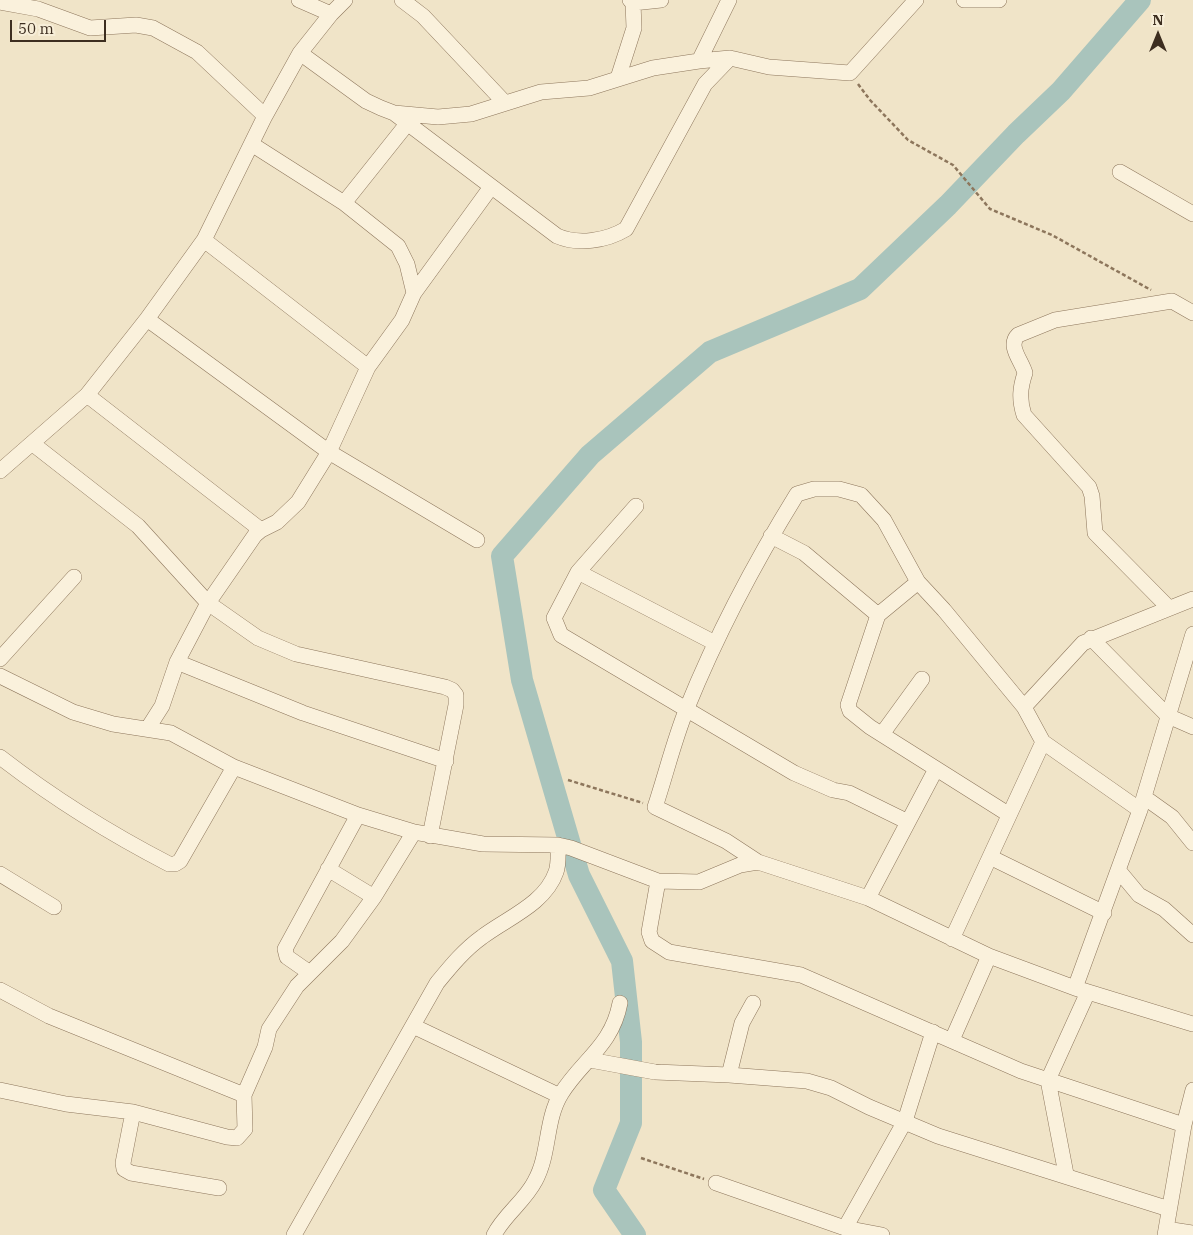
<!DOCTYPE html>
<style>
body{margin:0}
#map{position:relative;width:1193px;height:1235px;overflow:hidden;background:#f0e4c8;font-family:"IBM Plex Serif",serif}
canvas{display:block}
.north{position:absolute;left:1133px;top:10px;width:50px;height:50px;-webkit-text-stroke:4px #f7eed8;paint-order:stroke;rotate:0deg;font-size:14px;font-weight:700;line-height:20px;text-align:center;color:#3d2e20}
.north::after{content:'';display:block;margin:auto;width:18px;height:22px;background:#3d2e20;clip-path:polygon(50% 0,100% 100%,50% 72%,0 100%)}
.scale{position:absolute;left:10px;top:20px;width:96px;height:22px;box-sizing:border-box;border:2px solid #3d2e20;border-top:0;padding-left:6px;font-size:15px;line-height:18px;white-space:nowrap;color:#3d2e20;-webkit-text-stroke:4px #f7eed8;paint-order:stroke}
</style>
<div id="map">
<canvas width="1193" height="1235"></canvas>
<div class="north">N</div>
<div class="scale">50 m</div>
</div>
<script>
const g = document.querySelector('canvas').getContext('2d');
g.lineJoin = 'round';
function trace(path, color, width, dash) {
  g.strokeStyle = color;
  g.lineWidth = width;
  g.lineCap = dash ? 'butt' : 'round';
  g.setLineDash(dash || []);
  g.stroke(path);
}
trace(new Path2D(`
 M635,1235L604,1190L631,1123V1042L622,961L579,875L522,680L502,556L590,455L710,352L860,289L948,205L1016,134L1061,91L1140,0`), '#a9c4bc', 22);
const street = new Path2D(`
 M299,0L331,14
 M402,0L423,16L505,103
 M964,0H999
 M0,2L38,9L90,28L136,25L153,28L197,52L265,116
 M633,3L661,0
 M300,53L366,101L381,108L394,113L438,117L471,114L541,92L589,88L653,68L699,61L730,58L769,67L850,73L916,0
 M699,61L729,0
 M618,78L634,28L633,3L630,0
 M394,113L557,236C578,245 606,241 626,229L705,84L730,58
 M253,145L344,203L398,246L407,264L414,293
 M1120,172L1193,214
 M344,203L407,124
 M204,240L368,367
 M147,319L329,452L477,540
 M87,395L261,530
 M33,444L138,526L208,603L258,638L296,654L445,687L452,690L456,695V705L430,836
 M0,471L87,395L147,319L204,240L265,116L300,53L331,14L345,0
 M636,506L578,572L554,618L561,635L794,773L833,790L849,793L908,822
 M771,536L804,553L878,615
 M578,572L715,643
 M918,582L878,615L848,705L850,711L870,727L1008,814
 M1169,608L1095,533L1092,496L1089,487L1024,415C1019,399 1020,388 1025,373C1022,361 1007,346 1018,335L1055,320L1172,301L1193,313
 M1091,638L1168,716L1193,727
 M0,659L74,577
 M177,662L303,713L446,761
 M0,676L73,712L113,724L171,733L234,767L358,815L414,832L483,844L558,845L571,848L658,881L699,882L740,865L758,862L868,898L989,956L1075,988L1193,1024
 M1024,707L1083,643L1193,599
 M148,728L162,706L177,662L208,603L255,535L261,530L277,522L298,502L329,452L368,367L402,320L414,293L491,187
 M882,734L922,679
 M0,757C53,798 109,833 169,864H175L180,861L234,767
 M1144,797L1172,817L1193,843
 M990,857L1104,913
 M758,862L726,841L655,807C666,774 674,740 687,708C717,634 755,562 797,494L814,489H839L861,495L884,520L918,582L944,610L1024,707L1043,742L1140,810
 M328,869L374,897
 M1119,871L1139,895L1164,909L1193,935
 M0,874L54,907
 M658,881L649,932L652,941L669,952L801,975L1021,1071L1184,1125
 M868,898L936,769
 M952,939L1043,742
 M310,973L287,957L285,949L358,815
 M1075,988L1140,810L1193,634
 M0,990L49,1016L244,1095
 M413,1026L560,1096
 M952,1040L989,956
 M590,1060L655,1072L729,1075L807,1081L831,1088L869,1107L938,1136L1169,1209
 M729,1075L742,1023L753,1003
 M0,1090L66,1104L133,1112L227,1137L237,1138L245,1129L244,1095L265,1047L269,1029L297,986L342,941L374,897L414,832
 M133,1112L123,1163L124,1169L131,1173L219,1188
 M1066,1174L1048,1080L1088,992
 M716,1183L845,1228L882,1235
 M845,1228L905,1121L933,1032
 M1166,1229L1193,1233
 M294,1235L437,983C451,966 464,950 482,937C507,918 545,904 556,872C559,864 558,854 558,845
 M494,1235C504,1215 525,1201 535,1181C550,1154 545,1120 561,1094C582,1060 612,1046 620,1003
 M1165,1235L1184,1125L1193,1090`);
trace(street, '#8d765c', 16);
trace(new Path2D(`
 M858,84L870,100L908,140L953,165L990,209L1052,235L1151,290
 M568,780L643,803
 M641,1158L704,1179`), '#8d765c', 2.5, [4, 2.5]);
trace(street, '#faf1dc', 15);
</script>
